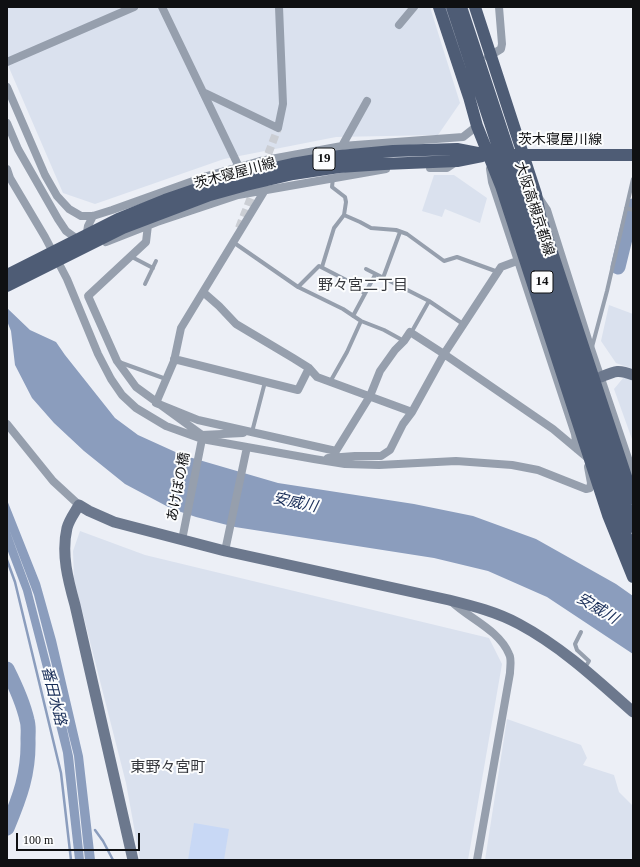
<!DOCTYPE html>
<meta charset="utf-8">
<style>
body{margin:0}
#map{position:relative;width:640px;height:867px;overflow:hidden;background:#eceff6;font-family:"Times New Roman",serif}
canvas{display:block}
.frame{position:absolute;inset:0;border:8px solid #0f1012;pointer-events:none}
.scale{position:absolute;left:16px;top:833px;width:124px;height:18px;box-sizing:border-box;border:2px solid #0f1012;border-top:0;padding-left:5px;font-size:12px;line-height:14px;white-space:nowrap;color:#0f1012;-webkit-text-stroke:3px #fcfdfe;paint-order:stroke}
</style>
<div id="map">
<canvas width="640" height="867"></canvas>
<div class="frame"></div>
<div class="scale">100 m</div>
</div>
<script>
const g = document.querySelector('canvas').getContext('2d');
g.lineJoin = 'round';
function fill(path, color) {
  g.fillStyle = color;
  g.fill(path, 'evenodd');
}
function trace(path, color, width, dash) {
  g.strokeStyle = color;
  g.lineWidth = width;
  g.lineCap = dash ? 'butt' : 'round';
  g.setLineDash(dash || []);
  g.stroke(path);
}
function write(font, color, halo, rows, align = 'center') {
  g.font = font + ' "Times New Roman","Noto Sans JP",serif';
  g.lineWidth = 4;
  g.setLineDash([]);
  g.textBaseline = 'middle';
  g.strokeStyle = halo;
  g.fillStyle = color;
  for (const [text, x, y, turn = 0] of rows) {
    g.save();
    g.translate(x, y);
    g.rotate((+turn || 0) * Math.PI / 180);
    g.textAlign = isNaN(turn) ? turn : align;
    if (halo) g.strokeText(text, 0, 0);
    g.fillText(text, 0, 0);
    g.restore();
  }
}
fill(new Path2D(`
 M7,7H430L460,103L438,135L336,137L224,159L95,204L63,193L7,63Z
 M434,175H454L487,198L480,223L445,209L442,217L422,211Z
 M609,305L633,314V369L616,363L601,341Z
 M624,377L633,380V442L614,389Z
 M80,531L145,555L489,638L502,664L468,860H140L126,783L74,579L73,551Z
 M507,719L581,745L587,758L583,765L614,775L619,792L633,806V860H485Z`), '#dae1ee');
fill(new Path2D(`
 M194,823L229,829L224,860H188Z`), '#c8d8f5');
fill(new Path2D(`
 M7,308L30,330L56,342L65,355L115,418L138,435L182,455L278,483L414,504L473,516L536,539L616,584L633,596V654L547,597L488,571L434,558L235,527L196,517L172,509L125,484L84,451L54,423L32,398L15,365L11,331L7,321Z
 M7,500L40,583L56,640L73,713L83,756L95,860H85L74,756L64,716L73,756L84,860H75L63,753L52,709L50,708L49,703L51,702L50,695L23,591L7,549ZM9,529L34,595L59,693H58L31,589Z`), '#8b9dbd');
trace(new Path2D(`
 M7,560L15,582L61,773L71,860
 M29,750L33,751
 M95,830L103,841L113,860`), '#8b9dbd', 2.5);
trace(new Path2D(`
 M618,267L633,206
 M7,669C15,685 23,702 27,720C29,726 28,733 28,739C29,773 20,797 7,828`), '#8b9dbd', 15);
trace(new Path2D(`
 M264,165L278,128
 M239,228L255,187`), '#cbced4', 8, [8, 4]);
trace(new Path2D(`
 M333,178L332,187L345,197L346,202L344,215L360,222L371,228L396,230L407,234L444,261L457,257L498,272
 M626,208L633,210
 M233,242L298,287L343,309L361,321L384,330L404,341
 M130,256L153,268
 M322,267L334,228L344,215
 M366,269L429,301L463,324
 M383,278L400,232
 M145,284L156,261
 M298,287L319,266L354,284L364,293
 M353,316L375,275
 M411,333L429,301
 M592,347L607,291L633,179
 M119,362L166,379
 M330,382L347,352L361,321
 M252,432L265,382
 M581,632L575,644L577,650L589,661L584,669`), '#969fad', 4);
trace(new Path2D(`
 M162,7L239,167
 M399,25L414,7
 M488,57L501,49L502,44L499,7
 M7,62L134,7
 M7,87L45,175L57,196L69,209L81,216H93L112,210L207,176L260,161L342,146L463,137L477,126
 M203,92L278,128L283,104L279,7
 M7,123L18,149L58,219L66,231L80,241
 M342,146L367,101
 M430,168H447L456,162
 M7,169L10,178L45,237L67,279L98,354L111,379L122,395L136,408L166,426L202,439L314,459L345,464L379,465L456,461L512,465L538,470L586,489L590,488L591,483L588,467
 M490,169L492,182L575,434L577,449
 M539,198L547,210L591,349L633,473
 M148,225L146,242L88,296L117,361L136,387L202,435V438
 M86,238L88,226L93,216
 M106,242L157,222L238,195L386,169
 M203,292L219,306L236,324L293,358L309,368L317,377L412,412L444,354L501,267L517,261
 M174,359L298,390L309,368
 M156,403L198,420L336,451L370,396L380,371L395,350L404,341L410,332L444,354L553,429L590,460
 M156,403L174,361L181,328L265,190
 M7,424L53,481L79,505
 M202,435L243,433
 M328,458L355,456H381L390,450L403,424L412,412
 M182,540L202,439
 M225,551L247,447
 M452,602C470,619 499,630 509,654C512,659 510,667 510,673L477,860`), '#969fad', 8);
trace(new Path2D(`
 M601,377C615,371 618,369 633,375
 M133,860L75,605C68,580 61,554 67,528C69,520 75,512 79,505L89,511L114,522L225,551L449,600C473,606 497,612 519,624C562,647 597,680 633,712`), '#6c788d', 11);
trace(new Path2D(`
 M439,7L469,97L477,126L501,186L608,515L633,577
 M452,7L633,557
 M461,7L633,527
 M475,7L536,194L540,216L633,498
 M7,275L118,219L165,200L206,186L243,175L292,164L340,156L393,151L457,149L488,155H633
 M7,286L123,228L210,195L246,185L293,174L339,167L384,164L457,161L482,156`), '#4e5c75', 12);
for (const [x, y, w] of [
 [324,159,22],
 [542,282,22]
]) {
  const box = new Path2D();
  box.roundRect(x - w / 2, y - 11, w, 22, 3);
  g.fillStyle = '#fcfdfe';
  g.fill(box);
  trace(box, '#0f1012', 1);
}
write('bold 13px', '#0f1012', null, [
 ["19",324,159],
 ["14",542,282]
]);
write('14px', '#0f1012', '#fcfdfe', [
 ["茨木寝屋川線",560,140],
 ["茨木寝屋川線",235,174,-15],
 ["大阪高槻京都線",534,209,72],
 ["あけぼの橋",179,487,-79]
]);
write('15px', '#35373c', '#fcfdfe', [
 ["野々宮二丁目",363,286],
 ["東野々宮町",168,768]
]);
write('italic 15px', '#172c57', '#fcfdfe', [
 ["安威川",295,503,12],
 ["安威川",597,609,31],
 ["番田水路",53,696,76]
]);
</script>
